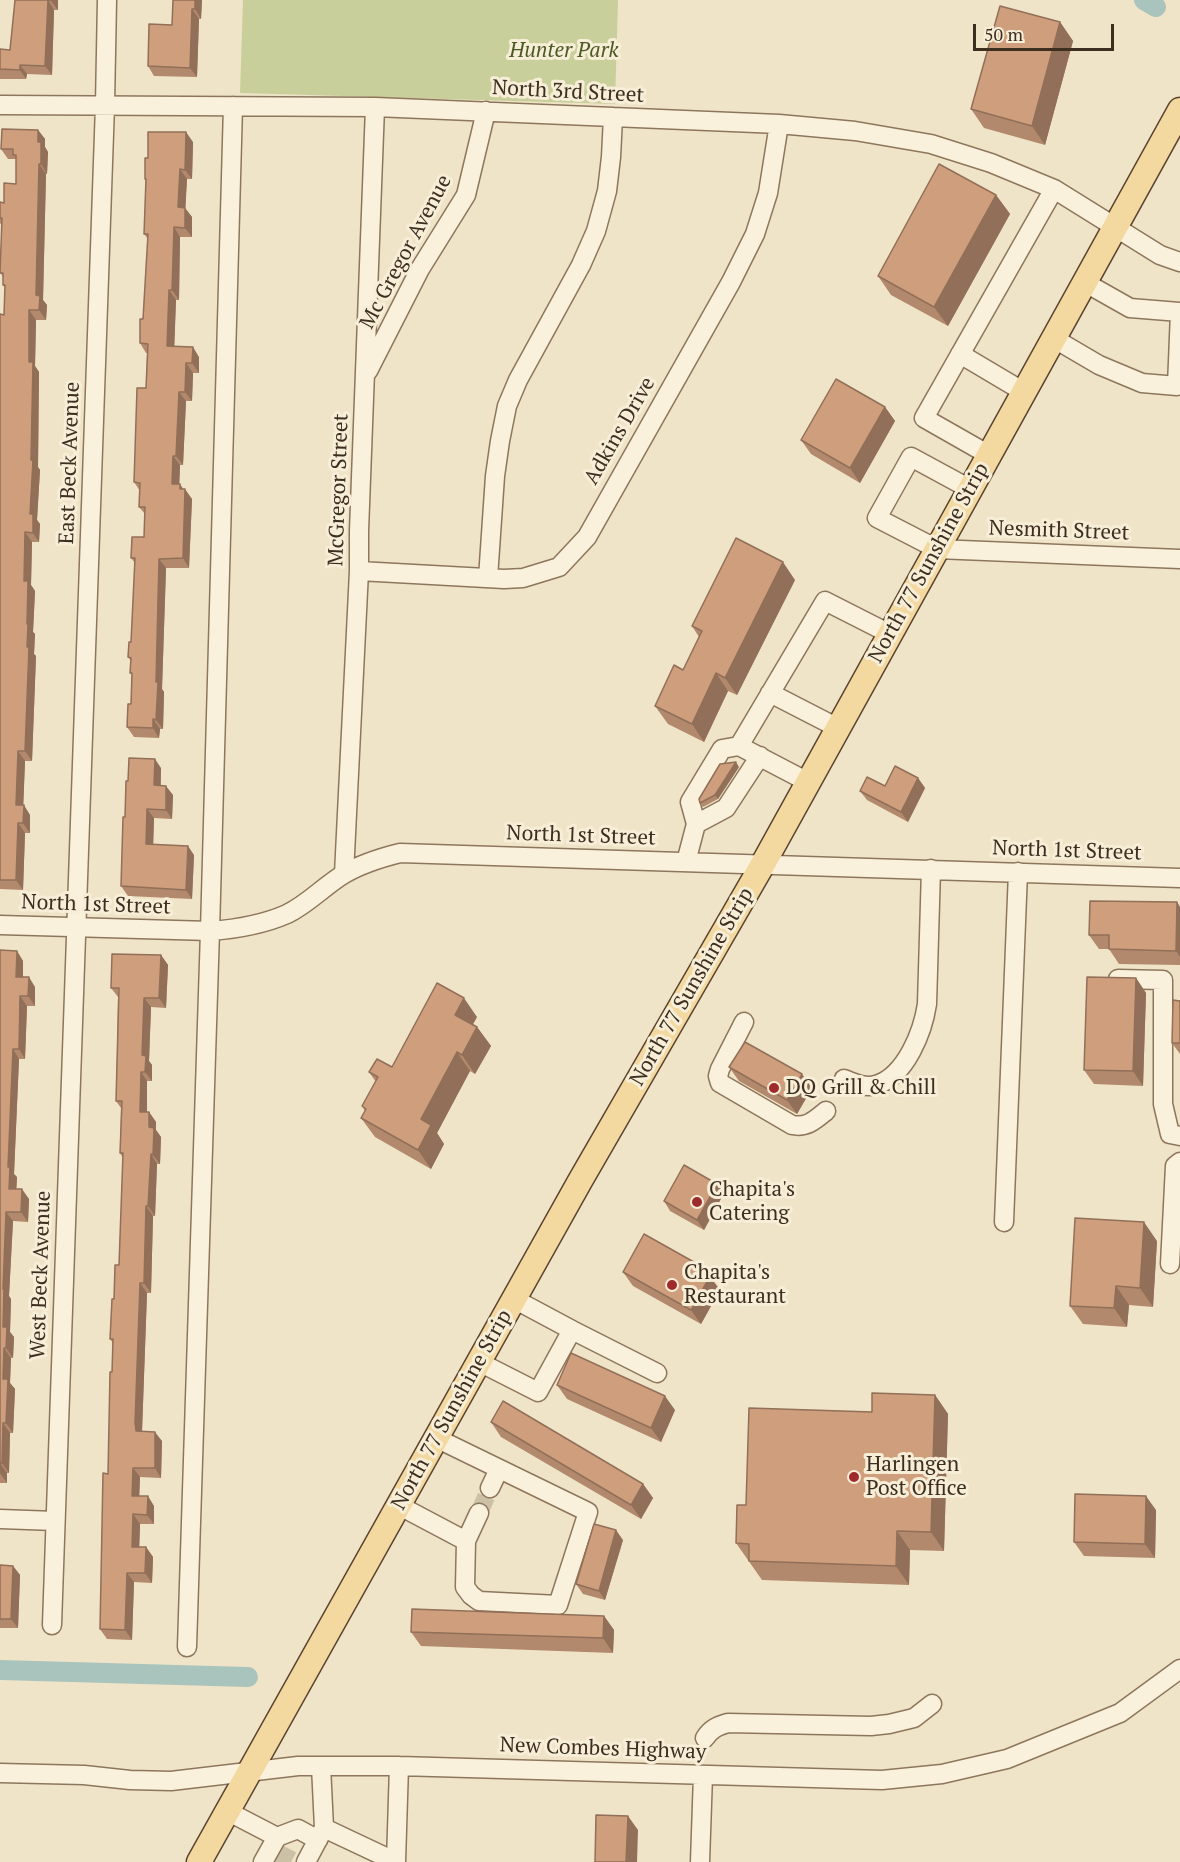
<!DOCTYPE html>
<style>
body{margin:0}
#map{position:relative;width:1180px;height:1862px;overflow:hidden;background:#f0e4c8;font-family:"PT Serif",serif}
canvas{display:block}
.scale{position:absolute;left:973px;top:24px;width:141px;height:27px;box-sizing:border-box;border:3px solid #3d2e20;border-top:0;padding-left:8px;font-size:18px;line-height:21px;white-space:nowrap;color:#3d2e20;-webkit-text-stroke:4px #f7eed8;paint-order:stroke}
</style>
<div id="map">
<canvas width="1180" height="1862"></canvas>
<div class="scale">50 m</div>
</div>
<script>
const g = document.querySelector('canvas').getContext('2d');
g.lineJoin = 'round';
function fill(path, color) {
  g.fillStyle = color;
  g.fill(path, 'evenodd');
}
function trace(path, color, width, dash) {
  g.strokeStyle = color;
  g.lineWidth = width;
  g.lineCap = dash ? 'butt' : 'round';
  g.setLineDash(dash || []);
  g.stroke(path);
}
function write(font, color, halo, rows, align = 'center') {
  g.font = font + ' "PT Serif",serif';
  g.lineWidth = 6;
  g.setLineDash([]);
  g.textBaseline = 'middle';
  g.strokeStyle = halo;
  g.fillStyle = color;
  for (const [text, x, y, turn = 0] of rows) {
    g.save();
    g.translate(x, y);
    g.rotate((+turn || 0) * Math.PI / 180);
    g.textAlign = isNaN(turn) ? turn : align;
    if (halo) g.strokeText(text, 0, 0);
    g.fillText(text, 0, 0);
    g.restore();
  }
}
fill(new Path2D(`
 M243,0H618L615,104L240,93Z`), '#c9cf9b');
trace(new Path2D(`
 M1144,0L1156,7
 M0,1670L248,1677`), '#a9c4bc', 20);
trace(new Path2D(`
 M479,1513L490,1488
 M276,1852L293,1861`), '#ccc0a6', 18, [18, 9]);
const minor = new Path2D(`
 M0,105L375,107L779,124L855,131L931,144L991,163L1054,189L1160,255L1180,262
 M1053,338L1099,365L1142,383L1177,386L1180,312L1130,308L1084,282
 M960,354L1024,392
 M368,371L420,269L466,195L486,111
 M989,455L924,418L1054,189
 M970,489L911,457L877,518L937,549L1180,559
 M359,571L504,579L523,578L559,567L587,537L731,282L755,234L768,193L779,124
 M488,578L495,476L500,441L507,406L518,380L581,265L596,231L607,191L611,157L613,117
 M770,693L838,728
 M739,746L825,601L890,634
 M696,824L726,808L760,756
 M686,862L696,824L690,802L722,749L739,746L808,782
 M344,874L359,571V531L375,107
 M0,925L210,931C237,929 262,925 287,914C308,904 324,886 344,874C361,864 380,858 400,853L1180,878
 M1118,979L1163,980V1104L1170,1134L1180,1136
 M744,1022L720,1069L718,1076L720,1083L792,1125C807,1128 815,1120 826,1111
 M844,1079C854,1083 865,1088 876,1085C906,1076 923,1031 927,1004L931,869
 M1004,1222L1018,872
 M1170,1264L1175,1166L1180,1162
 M514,1299L572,1330
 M479,1362L538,1392L572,1330L657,1373
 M490,1488L499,1469
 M398,1505L466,1541L465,1587L471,1595L479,1601L558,1605L588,1512L436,1438
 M0,1519L55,1521
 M466,1541L479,1513
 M52,1625L105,105L107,0
 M187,1647L210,931L233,106
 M705,1738C711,1729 717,1726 728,1723L871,1726L889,1724L914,1718L932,1704
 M0,1773L84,1775L130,1780L171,1781L298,1766H399L882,1780L942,1774L1007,1759L1120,1713L1180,1669
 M227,1811L277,1837
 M324,1828L396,1862
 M263,1862L277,1837L298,1829L318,1840
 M306,1862L324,1828L321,1766
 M396,1862L399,1766
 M700,1862L703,1775`);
const major = new Path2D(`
 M199,1862L580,1181L763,864L1180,110`);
trace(minor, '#8d765c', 21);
trace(major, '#5b4430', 27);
trace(minor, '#faf1dc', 18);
trace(major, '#f3d9a0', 24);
fill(new Path2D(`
 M15,0H58V10H54L52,75L27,74L26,79H0V49L10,50Z
 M202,0L201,19H199L197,77L154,76L148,66L172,25Z
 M1060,22L1073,41L1045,145L984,128L971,109Z
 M38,130L45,139V147L48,152L47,174H46L43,300L47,305L46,320H36L35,366L39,372L38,467L40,470L37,520L40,524L39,542H32L31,585L35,591L33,632L35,634L34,654L36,656L32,761H25L23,805L30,815V833H25L23,890L0,889V314L4,315L5,288L3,285V276L0,273L2,226L0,223V202L4,203L16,184V159H8L1,149Z
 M193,142L192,179H187L185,208L192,217V237H180L179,300H176L174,347L199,357V373H193L192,401H186L183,465H180L179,484L192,499L189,568H166L162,689L164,692L163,729H160L159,738L134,737L127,727L131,704L132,675L130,673L131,661L128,657L131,642L135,563L131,558L144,537L145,514L139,507L140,491L134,482L146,388L147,353H146L140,343L143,319L148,239L144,234L146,182L145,179L148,158Z
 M996,195L1010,214L948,326L891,295L878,276Z
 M885,407L895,421L860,483L811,454L801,440Z
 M795,580L737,695L728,691L704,742L668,724L655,706L683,670L699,637L692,626Z
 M739,767L718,799L703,807L700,803Z
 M161,768V785L173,795L172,819L154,818L153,844L194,855L192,899L128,896L121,886L125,817L128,781Z
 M918,778L925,788L908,822L867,800L860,791L885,786Z
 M1177,902L1180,907V965L1119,964L1109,949H1099L1089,935Z
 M0,950L17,951L23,961V977L35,987V1006H27L25,1059H19L14,1174L17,1177L16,1189L29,1199L28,1222L13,1221L9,1296L11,1299L10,1332L14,1337L13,1358H11L10,1383L15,1389L13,1433H10L9,1473H7V1483H0Z
 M161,955L168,965L166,1008L151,1007L149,1061L152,1065V1081H147V1112H149L156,1122V1130L161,1137L160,1164H157L155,1216H153L151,1293H147L142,1431L162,1441L161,1478L140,1477L139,1496L154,1506V1524H140L139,1547H146L153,1557L152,1583L134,1582L132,1640L107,1639L100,1629L108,1474L112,1372L113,1343L110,1339L119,1265L123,1158L120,1153L121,1108L116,1101L118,997L111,988Z
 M1136,978L1146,993L1143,1086L1094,1084L1084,1070Z
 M1180,1001V1054L1172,1043Z
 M477,1017L473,1024L477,1027L491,1046L475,1074L470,1071L437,1133L444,1144L431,1169L375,1137L361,1118L365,1111L362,1106L376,1082L369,1072L392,1067Z
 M729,1067L812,1088L797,1114L739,1081Z
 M724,1193L704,1230L670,1211L664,1201Z
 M1157,1241L1153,1307L1129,1305L1127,1327L1083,1324L1070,1306Z
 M623,1272L707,1274L710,1276L720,1290L701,1324L633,1286Z
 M557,1385L675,1410L661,1442L567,1399Z
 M935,1395L948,1414L944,1551L910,1550L909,1585L762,1580L736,1543L746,1505L872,1412Z
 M491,1422L643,1484L653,1498L641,1519L501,1437Z
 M1156,1510L1155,1558L1084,1556L1074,1542Z
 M623,1540L605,1600L583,1594L576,1584Z
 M0,1565L13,1566L20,1575L18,1628H0Z
 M604,1616L614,1630L613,1653L421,1646L411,1632Z`), '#b2896c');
fill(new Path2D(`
 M48,0L54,10L52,75L45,66Z
 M51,0H58V10L51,1Z
 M195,0H202L201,19L195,9Z
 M192,9L199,19L197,77L190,68Z
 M1060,22L1073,41L1045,145L1032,126Z
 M20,65L27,74L26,79L20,70Z
 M38,130L45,139V147L48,152L47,174L41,164L38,142Z
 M186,132L193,142L192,179L185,170Z
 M39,164L46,174L43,300L47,305L46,320L39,310L36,295Z
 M180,169L187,179L185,217L178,207Z
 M996,195L1010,214L948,326L934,307Z
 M185,208L192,217V237L185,228Z
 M174,227L180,237L179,300L172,290Z
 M169,290L176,300L174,356L167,346Z
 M29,310L36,320L35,366L39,372L38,467L40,470L37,520L40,524L39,542L33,533L30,514L31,460L29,362Z
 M193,347L199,357V373L192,363Z
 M186,363L193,373L192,401L185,392Z
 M179,392L186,401L183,465L176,456Z
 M885,407L895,421L860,483L850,468Z
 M173,456L180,465L179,494L172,484Z
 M180,484L185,492V489L192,499L189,568L183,558Z
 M25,532L32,542L31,585L35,591L33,632L35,634L34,654L36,656L32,761L25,751L27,647L24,581Z
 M159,559L166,568L162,689L164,692L163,729L156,720V682Z
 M783,562L795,580L737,695L725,678Z
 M716,673L728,691L704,742L692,724Z
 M153,719L160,729L159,738L153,728Z
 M18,751L25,761L23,815L16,805Z
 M155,759L161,768L160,795L154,785Z
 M736,762L739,767L718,799L715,795Z
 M918,778L925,788L908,822L901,812Z
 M166,786L173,795L172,819L166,810Z
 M24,805L30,815V833L23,823Z
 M147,809L154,818L153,853L146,844Z
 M18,823L25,833L23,890L16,880Z
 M188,846L194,855L192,899L186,890Z
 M1177,902L1180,907V957L1176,951Z
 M17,951L23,961V986L16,977Z
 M161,955L168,965L166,1008L159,998Z
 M29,977L35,987V1006L28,996Z
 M1136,978L1146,993L1143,1086L1133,1071Z
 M20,996L27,1006L25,1059L19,1049Z
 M144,998L151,1007L149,1061L152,1065V1081L145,1072L142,1055Z
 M464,998L477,1017L468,1033L455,1015Z
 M477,1027L491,1046L475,1074L462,1055Z
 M13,1049L19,1059L14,1174L17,1177L16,1198L9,1189L8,1167Z
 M457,1052L470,1071L437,1133L444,1144L431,1169L418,1150L421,1119Z
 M141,1072L147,1081V1122L140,1112Z
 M802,1074L812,1088L797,1114L787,1100Z
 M149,1112L156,1122V1130L161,1137L160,1164L153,1155L149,1127Z
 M151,1154L157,1164L155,1216L148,1206Z
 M717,1184L724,1193L704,1230L697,1220Z
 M22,1189L29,1199L28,1222L21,1212Z
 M146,1206L153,1216L151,1293L144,1283Z
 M6,1212L13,1221L9,1296L11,1299L10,1332L14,1337L13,1358L6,1348L3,1327V1289Z
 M1144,1222L1157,1241L1153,1307L1140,1288Z
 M701,1266L720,1290L701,1324L691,1310L699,1270Z
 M140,1283L147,1293L142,1432L136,1431L135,1423Z
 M1116,1286L1129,1305L1127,1327L1114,1308Z
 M4,1348L11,1358L10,1383L15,1389L13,1433L6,1423L3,1379Z
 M935,1395L948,1414L944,1551L931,1532Z
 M665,1396L675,1410L661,1442L651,1428Z
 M3,1423L10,1433L9,1473L2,1463Z
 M155,1432L162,1441L161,1478L155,1468Z
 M0,1463L7,1473V1483L0,1473Z
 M133,1468L140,1477L139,1505L132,1496Z
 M643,1484L653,1498L641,1519L631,1505Z
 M148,1496L154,1506V1524L147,1515Z
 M1146,1496L1156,1510L1155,1558L1145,1544Z
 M133,1514L140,1524L139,1557L132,1547Z
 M616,1530L623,1540L605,1600L599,1591Z
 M897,1531L910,1550L909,1585L896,1566Z
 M146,1547L153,1557L152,1583L145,1573Z
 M13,1566L20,1575L18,1628L11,1619Z
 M127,1573L134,1582L132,1640L125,1630Z
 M604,1616L614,1630L613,1653L603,1638Z
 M628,1816L638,1830L637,1862H626Z`), '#916f58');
const building = new Path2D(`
 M15,0H51H48L45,66L20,65V70L0,69V49L10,50Z
 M173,0H195V9H192L190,68L148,66L149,24L172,25Z
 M1000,6L1060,22L1032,126L971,109Z
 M2,129L38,130V142H41V164H39L36,295L40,296L39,310H29V362H33L31,460H33L30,514H33V533L25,532L24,581H28L27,624H28L27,647H29L25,751H18L16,805H24L23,823H18L16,880H0V314L4,315L5,285H3V273H0L2,218H0V202L4,203V183L16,184V155H13V149H1Z
 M148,132H186L185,170L180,169L178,207L185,208V228L174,227L172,290H169L167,346L193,347L192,363H186L185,392H179L176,456H173L172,484H180V489H185L183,558L159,559L156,682H158L156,720L153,719V728L127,727L128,704H131L132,673H130L131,658L128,657L129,642H131L135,558H131L132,537H144L145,507H139L140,483L134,482L137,388H146L148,344L140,343V319H143L148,234H144L146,179H145V158H148Z
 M939,164L996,195L934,307L878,276Z
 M836,379L885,407L850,468L801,440Z
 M736,538L783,562L725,678L716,673L692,724L655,706L674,665L683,670L702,631L692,626Z
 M129,758L155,759L154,785L166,786V810L147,809L146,844L188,846L186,890L121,886L123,817H125L126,781H128Z
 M736,762L715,795L700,803L699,799L720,764Z
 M895,766L918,778L901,812L860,791L867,777L885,786Z
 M1090,901L1177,902L1176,951L1109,949V935H1089Z
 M0,950L17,951L16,977H29L28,996H20L19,1049H13L8,1167H10L9,1189H22L21,1212H6L3,1289H4L3,1327H7L6,1348H4L3,1379H8L6,1423H3L2,1463H0V1473Z
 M112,954L161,955L159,998H144L142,1055L146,1056L145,1072H141L140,1112H149V1127L154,1128L153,1155L151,1154L148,1206H146L144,1283H140L135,1423L136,1431L155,1432V1468H133L132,1496H148L147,1515L133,1514L132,1547H146L145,1573H127L125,1630L100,1629L103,1473L108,1474L110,1372H112L113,1339H110L112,1299H114L115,1265H119L123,1153H120L122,1101H116L119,988H111Z
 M1087,977L1136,978L1133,1071L1084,1070Z
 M437,983L464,998L455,1015L477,1027L462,1055L457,1052L421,1119L431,1125L418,1150L361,1118L366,1109L362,1106L378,1077L369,1072L377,1059L392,1067Z
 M1173,1000L1180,1001V1043H1172Z
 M745,1042L802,1074L787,1100L729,1067Z
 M684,1165L717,1184L697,1220L664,1201Z
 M1075,1218L1144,1222L1140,1288L1116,1286L1114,1308L1070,1306Z
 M644,1234L701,1266L699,1270L710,1276L691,1310L623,1272Z
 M571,1353L665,1396L651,1428L557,1385Z
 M872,1393L935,1395L931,1532L897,1531L896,1566L749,1561V1544L736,1543L737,1505H746L749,1408L872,1412Z
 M503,1401L643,1484L631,1505L491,1422Z
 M1075,1494L1146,1496L1145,1544L1074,1542Z
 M594,1524L616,1530L599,1591L576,1584Z
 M0,1565L13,1566L11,1619H0Z
 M412,1609L604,1616L603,1638L411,1632Z
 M596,1815L628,1816L626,1862H595Z`);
fill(building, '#cf9f7d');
trace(building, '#916f58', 1.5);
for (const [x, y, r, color] of [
 [774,1088,6,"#9e2a2b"],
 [697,1202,6,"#9e2a2b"],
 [672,1285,6,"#9e2a2b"],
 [854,1477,6,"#9e2a2b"]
]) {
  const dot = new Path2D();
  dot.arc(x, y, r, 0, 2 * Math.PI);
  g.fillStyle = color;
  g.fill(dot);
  trace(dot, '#f7eed8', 2);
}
write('italic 21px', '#4d5a26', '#f7eed8', [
 ["Hunter Park",564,51]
]);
write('21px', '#3d2e20', '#f7eed8', [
 ["North 3rd Street",568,92,3],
 ["Mc Gregor Avenue",406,252,-62],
 ["Adkins Drive",620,431,-60],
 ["East Beck Avenue",70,463,-88],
 ["McGregor Street",339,490,-88],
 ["Nesmith Street",1059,531,2],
 ["North 77 Sunshine Strip",929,563,-61],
 ["North 1st Street",581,836,2],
 ["North 1st Street",1067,851,2],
 ["North 1st Street",96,905,2],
 ["North 77 Sunshine Strip",692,987,-60],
 ["West Beck Avenue",41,1275,-88],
 ["North 77 Sunshine Strip",452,1410,-61],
 ["New Combes Highway",603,1749,2]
]);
write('21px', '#3d2e20', '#f7eed8', [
 ["DQ Grill & Chill",786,1088],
 ["Chapita's",709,1190],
 ["Catering",709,1214],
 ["Chapita's",684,1273],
 ["Restaurant",684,1297],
 ["Harlingen",866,1465],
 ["Post Office",866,1489]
], 'left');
</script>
